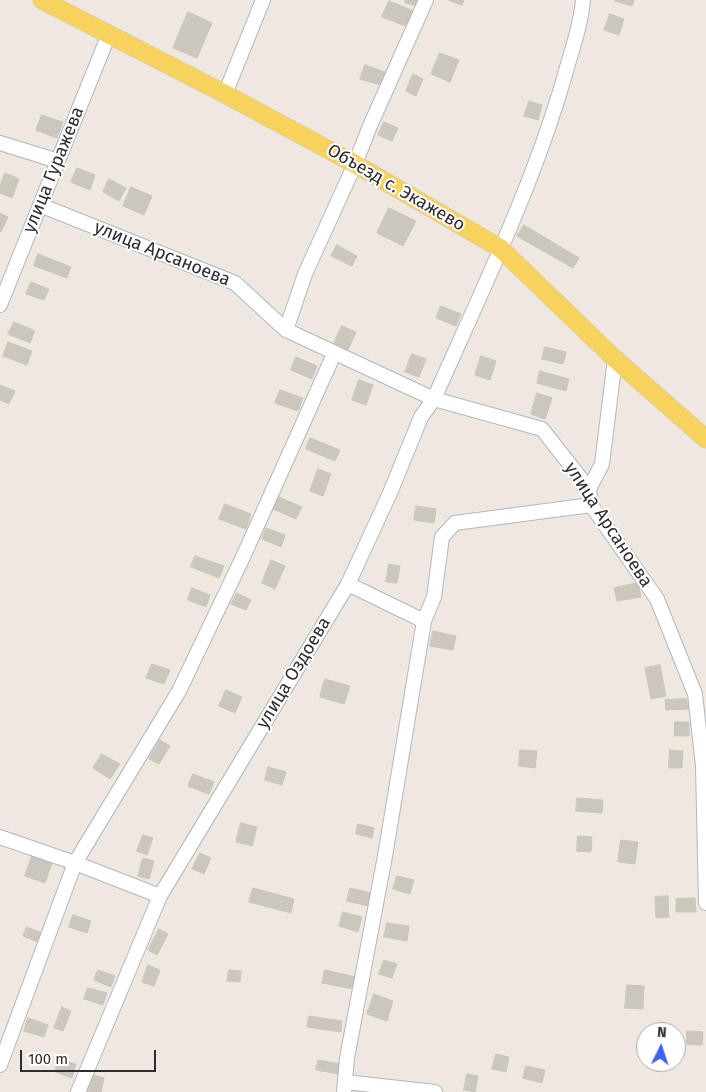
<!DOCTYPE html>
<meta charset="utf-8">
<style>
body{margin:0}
#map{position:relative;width:706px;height:1092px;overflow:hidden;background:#efe8e0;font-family:"Fira Sans",sans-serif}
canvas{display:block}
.north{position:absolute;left:636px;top:1022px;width:50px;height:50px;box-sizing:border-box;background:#fff;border:1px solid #ababab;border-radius:50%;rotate:4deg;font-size:14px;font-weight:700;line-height:20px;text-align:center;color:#2d2d2d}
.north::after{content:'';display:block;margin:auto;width:18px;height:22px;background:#3d61ff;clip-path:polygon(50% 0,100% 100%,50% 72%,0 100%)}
.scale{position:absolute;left:20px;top:1050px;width:136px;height:22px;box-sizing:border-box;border:2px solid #2d2d2d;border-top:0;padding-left:6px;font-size:15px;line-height:18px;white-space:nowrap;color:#2d2d2d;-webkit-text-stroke:4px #fff;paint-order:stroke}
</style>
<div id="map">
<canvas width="706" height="1092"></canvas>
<div class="north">N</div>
<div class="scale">100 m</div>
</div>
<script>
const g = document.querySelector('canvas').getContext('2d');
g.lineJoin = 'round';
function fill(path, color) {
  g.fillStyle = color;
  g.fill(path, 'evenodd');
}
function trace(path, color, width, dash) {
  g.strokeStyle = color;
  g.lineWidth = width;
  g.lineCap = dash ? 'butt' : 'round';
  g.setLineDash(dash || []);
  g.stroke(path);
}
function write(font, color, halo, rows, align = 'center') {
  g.font = font + ' "Fira Sans",sans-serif';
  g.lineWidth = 4;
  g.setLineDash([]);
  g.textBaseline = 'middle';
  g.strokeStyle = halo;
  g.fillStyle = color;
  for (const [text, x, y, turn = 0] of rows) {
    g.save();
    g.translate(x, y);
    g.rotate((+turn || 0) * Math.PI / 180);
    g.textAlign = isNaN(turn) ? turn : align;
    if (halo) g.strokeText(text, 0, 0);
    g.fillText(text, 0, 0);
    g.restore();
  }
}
const building = new Path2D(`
 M406,0H419L418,6L405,3Z
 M448,0H464L462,5Z
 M615,0H634L632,6L615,1Z
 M389,1L414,11L408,27L382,17Z
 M188,12L212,23L197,58L173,48Z
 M610,14L624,19L619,35L604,30Z
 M440,53L459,60L450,82L431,74Z
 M365,65L385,72L380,85L360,79Z
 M413,74L423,79L416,96L406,91Z
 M529,101L542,105L538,120L524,116Z
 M42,115L63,122L57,138L36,130Z
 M384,122L398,128L392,141L378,135Z
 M77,168L95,175L90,190L71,182Z
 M5,173L19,179L12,198L0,193V186Z
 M109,179L126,188L119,201L103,192Z
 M131,187L152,196L144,215L123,206Z
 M389,208L416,221L403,246L377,233Z
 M0,213L8,217L1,232L0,231Z
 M524,225L579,258L573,268L517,236Z
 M337,245L357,256L352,266L331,256Z
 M38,254L71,267L67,278L34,266Z
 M31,282L49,289L44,300L26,294Z
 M441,306L461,314L456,326L436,318Z
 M14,322L35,331L30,343L8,334Z
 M342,326L356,332L348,350L334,343Z
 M8,342L32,351L27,365L3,356Z
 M545,347L566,352L563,364L542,359Z
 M412,354L426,359L419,377L405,372Z
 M481,356L496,361L490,380L475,375Z
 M296,357L317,366L312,379L291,370Z
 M540,371L569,379L566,391L537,383Z
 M359,380L373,385L366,405L352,400Z
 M0,385L15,391L9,404L0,400Z
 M280,390L303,398L298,411L275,403Z
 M537,393L552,398L545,419L531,414Z
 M310,438L340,450L335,461L306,449Z
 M318,469L331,474L323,496L310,491Z
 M279,497L302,507L296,519L273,509Z
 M225,504L251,514L246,529L219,519Z
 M416,506L436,509L434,523L414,520Z
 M266,528L285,535L281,547L262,539Z
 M195,556L224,566L219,578L191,567Z
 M271,560L285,566L275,589L262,583Z
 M389,564L400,566L397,583L386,582Z
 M638,583L641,597L617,601L614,588Z
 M192,588L210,595L206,607L188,600Z
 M237,593L251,600L246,610L231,604Z
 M433,631L456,636L453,650L430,646Z
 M152,664L170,670L164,684L146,678Z
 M660,665L666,696L651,699L645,668Z
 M325,679L350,686L344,704L320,697Z
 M226,690L242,697L235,713L219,706Z
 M686,699L689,709L666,710L665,700Z
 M675,722H689V736H675Z
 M160,740L170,746L159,764L149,759Z
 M520,750L537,751L535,768L519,766Z
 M670,750L683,751L682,768H669Z
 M102,754L120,764L110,779L93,768Z
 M268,767L286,772L282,785L265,780Z
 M193,774L214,782L209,794L188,786Z
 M577,798L603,800L602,813L576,811Z
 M241,823L257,827L252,846L236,842Z
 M358,824L374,828L372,838L356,834Z
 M143,835L153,838L147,855L137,851Z
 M578,836L592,837L591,852L577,851Z
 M621,840L638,842L635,864L618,862Z
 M200,853L211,858L204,874L192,869Z
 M32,856L52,863L45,883L25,876Z
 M143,858L154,861L149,879L138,876Z
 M397,876L414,880L410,894L393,889Z
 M253,888L294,899L291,913L249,902Z
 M350,888L372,893L368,906L347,901Z
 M668,896L669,917L656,918L655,897Z
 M695,898L696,912H676V899Z
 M343,912L362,917L358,932L339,926Z
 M73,915L91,921L87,933L69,927Z
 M387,923L409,926L407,941L384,937Z
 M27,927L42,933L38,942L23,936Z
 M159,929L168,934L157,955L148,950Z
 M384,960L397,964L392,978L379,974Z
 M148,965L160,970L154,986L142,982Z
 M98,970L115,976L111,987L94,980Z
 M229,970L241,971L240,982L227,981Z
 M325,970L356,977L353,989L322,983Z
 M627,985L644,986L643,1009L625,1008Z
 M88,988L107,993L103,1005L84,999Z
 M374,994L393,1001L387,1021L367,1014Z
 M62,1007L71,1011L63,1031L54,1028Z
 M309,1016L342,1021L341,1032L307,1027Z
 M28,1018L48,1025L44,1037L24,1031Z
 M687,1031L703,1032L702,1045L687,1044Z
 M496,1054L509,1057L506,1072L492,1069Z
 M59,1059L76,1064L72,1078L55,1072Z
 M318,1060L341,1064L339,1074L316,1070Z
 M526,1066L545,1070L542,1083L523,1078Z
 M467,1074L478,1076L475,1092L464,1090Z
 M93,1075L104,1078L101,1092H88Z`);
fill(building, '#cbc6be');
trace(building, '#cbc5b9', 1);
const minor = new Path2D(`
 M225,94L263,0
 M0,143L58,161
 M40,205L235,283L286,330L434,399L542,429L589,489L591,505L657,599L695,694L703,766L706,903
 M0,305L109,34
 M286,330L305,274L355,164L370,126L426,0
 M589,489L602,464L615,359
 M424,621L434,597L442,537L455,523L591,505
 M0,837L75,863L160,896
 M0,1065L75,863L179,691L243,557L334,354
 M345,1082L435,1092
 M78,1092L160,896L348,584L390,493L421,417L434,399C480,294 532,189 564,78C571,52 581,26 583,0
 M344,1092L347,1058L385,856L424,621L348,584`);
const major = new Path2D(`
 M42,0L225,94L355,164L500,248L615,359L706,439`);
trace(minor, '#b3b6c1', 16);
trace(major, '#c8c8c8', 19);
trace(minor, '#fff', 14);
trace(major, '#f7d35d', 18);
write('18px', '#2d2d2d', '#fff', [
 ["улица Гуражева",54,170,-68],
 ["Объезд с. Экажево",396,188,30],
 ["улица Арсаноева",162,254,22],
 ["улица Арсаноева",608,525,57],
 ["улица Оздоева",294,673,-59]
]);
</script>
